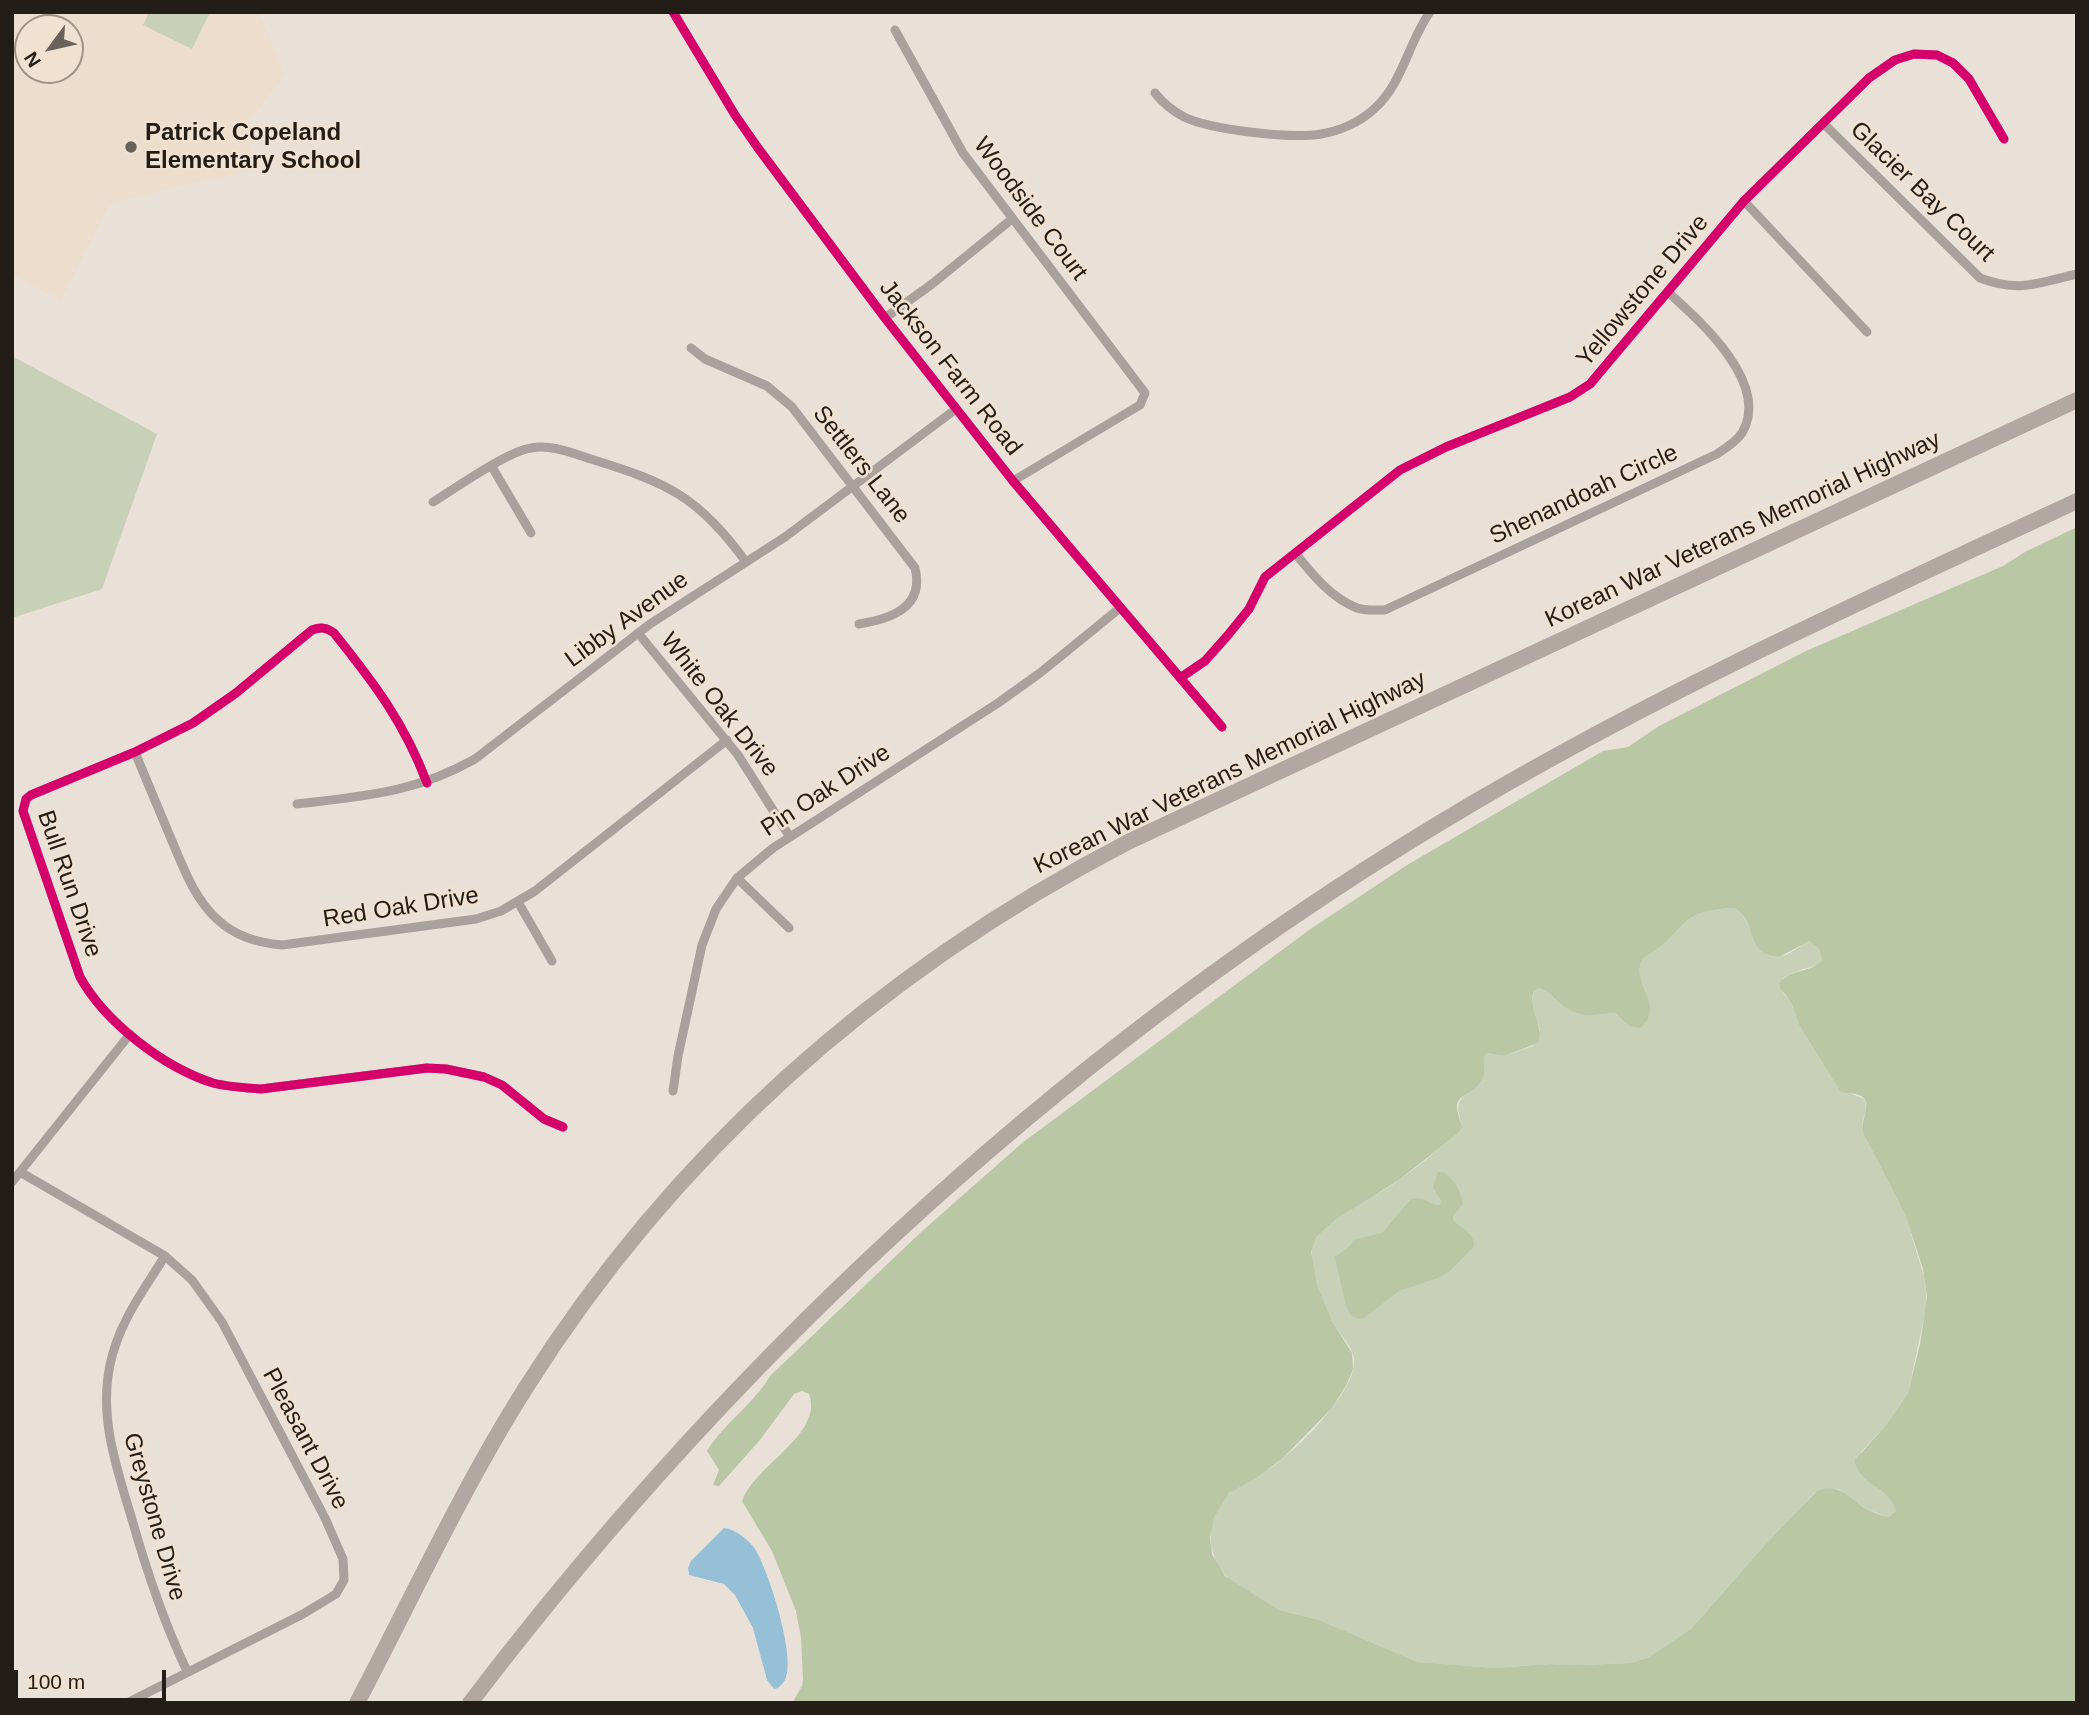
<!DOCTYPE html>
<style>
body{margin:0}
#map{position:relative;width:2089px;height:1715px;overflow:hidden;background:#e9e1d8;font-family:Arial,sans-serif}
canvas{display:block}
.frame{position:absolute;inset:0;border:14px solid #221d17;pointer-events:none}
.north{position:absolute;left:14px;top:14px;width:70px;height:70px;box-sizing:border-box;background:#f1e1d0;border:2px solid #9e9386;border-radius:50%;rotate:237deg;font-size:19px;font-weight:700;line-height:28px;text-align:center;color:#221d17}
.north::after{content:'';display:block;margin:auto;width:24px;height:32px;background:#68625b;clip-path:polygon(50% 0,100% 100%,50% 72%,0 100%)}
.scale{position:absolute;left:14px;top:1670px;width:152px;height:32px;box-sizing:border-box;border:4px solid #221d17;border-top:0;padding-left:9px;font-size:21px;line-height:24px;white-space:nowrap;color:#221d17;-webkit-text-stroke:5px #f1e1d0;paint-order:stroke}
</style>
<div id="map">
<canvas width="2089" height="1715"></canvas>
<div class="frame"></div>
<div class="north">N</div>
<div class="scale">100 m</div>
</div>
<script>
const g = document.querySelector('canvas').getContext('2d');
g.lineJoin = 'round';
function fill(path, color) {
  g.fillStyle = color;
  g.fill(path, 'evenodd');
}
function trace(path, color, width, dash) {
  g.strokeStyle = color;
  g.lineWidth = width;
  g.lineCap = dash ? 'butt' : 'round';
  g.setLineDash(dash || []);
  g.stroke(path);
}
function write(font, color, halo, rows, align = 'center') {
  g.font = font + ' Arial,sans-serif';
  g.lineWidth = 5;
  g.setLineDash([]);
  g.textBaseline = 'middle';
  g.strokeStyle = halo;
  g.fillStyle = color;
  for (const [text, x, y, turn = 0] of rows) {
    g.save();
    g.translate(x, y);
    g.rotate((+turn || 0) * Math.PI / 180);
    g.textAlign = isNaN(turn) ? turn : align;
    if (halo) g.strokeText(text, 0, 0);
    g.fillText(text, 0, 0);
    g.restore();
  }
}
fill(new Path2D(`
 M12,12H259L285,74L246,125L255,169L110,203L61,300L12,275ZM28,28H70V70H28Z`), '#ecddcc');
fill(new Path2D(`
 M149,12H210L192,49L143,25Z
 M12,356L157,434L102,589L12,618Z
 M1734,908C1756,920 1751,966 1785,955C1794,952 1800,945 1809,941L1819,949L1822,960L1818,965L1800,970L1783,978V993L1791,1002L1799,1025L1838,1088L1864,1099C1870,1111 1859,1121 1863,1133L1905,1214L1924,1276L1927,1304L1908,1393L1886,1425L1861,1452L1870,1482L1892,1500L1897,1511L1889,1517L1868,1510L1838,1489H1822L1813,1494L1788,1523L1762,1548L1692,1628L1649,1657L1631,1663L1581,1665L1549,1664L1495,1668L1418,1662L1319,1620L1279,1610L1229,1579C1204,1555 1204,1514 1232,1491C1247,1479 1266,1473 1281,1460C1302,1443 1324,1420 1339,1398C1347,1387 1355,1372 1354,1359C1352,1346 1342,1337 1336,1327C1323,1307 1302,1259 1316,1237C1329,1217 1374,1197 1395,1183C1417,1168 1437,1150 1457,1134L1463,1127C1452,1097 1462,1099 1482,1081L1484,1057L1487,1053L1504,1056L1533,1046L1540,1030L1532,1002L1534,991L1539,988C1547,990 1551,995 1557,1001C1580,1020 1589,1015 1615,1013L1629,1026L1646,1019C1655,993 1635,984 1640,966C1641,958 1648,955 1655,951C1671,941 1681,922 1696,915C1708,910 1722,908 1734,908Z`), '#c8d1b8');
fill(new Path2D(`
 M2077,527V1703H792L802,1686L803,1679L801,1638L796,1611L772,1551L742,1501C755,1465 824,1434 809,1394L802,1391L794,1394L760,1440L719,1486L713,1485L719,1470L707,1451C724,1423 753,1405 770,1376L920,1233L1022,1143L1309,930L1407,865L1603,751L1628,747L1659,726L1806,651L2003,566L2025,552ZM1734,908C1759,922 1744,955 1779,957L1809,941L1819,949L1822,960C1812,973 1792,968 1779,983L1780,988L1791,1002L1799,1025L1838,1088L1841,1092C1847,1093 1854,1093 1859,1095C1875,1101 1859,1122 1863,1133L1905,1214L1923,1269L1927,1298L1920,1344L1908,1393L1886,1425L1855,1460C1857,1484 1891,1488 1896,1511L1889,1517C1882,1515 1874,1513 1868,1510C1851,1500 1839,1481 1817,1491L1762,1548L1692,1628L1649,1657L1631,1663L1581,1665L1549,1664L1495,1668L1418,1662L1319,1620L1279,1610L1225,1576L1212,1554L1210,1537L1214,1517L1229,1493L1256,1478L1283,1458L1332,1408L1347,1384L1353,1369L1352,1353L1332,1321L1317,1285L1311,1252L1316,1237L1336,1219L1399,1180L1457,1134L1463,1127C1447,1089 1468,1102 1482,1080C1486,1074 1483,1065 1484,1057L1487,1053L1504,1056L1538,1043C1545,1025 1527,1007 1534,991L1539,988C1547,990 1551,995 1557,1001C1579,1020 1589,1015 1615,1013L1629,1026L1640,1028C1665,1008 1635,986 1640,966C1641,958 1648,955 1655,951C1671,941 1681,922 1696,915C1708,910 1722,908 1734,908Z
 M1438,1172H1443C1454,1179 1461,1191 1463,1204L1453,1216V1220C1462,1229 1474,1232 1474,1246L1450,1271L1438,1278L1399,1291L1364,1318L1360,1319L1351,1316L1345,1303L1335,1257L1351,1245L1353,1240L1382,1233L1411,1199C1424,1195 1429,1206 1440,1205L1441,1201L1433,1187Z`), '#b9c7a5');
fill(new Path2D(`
 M724,1528C735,1529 748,1539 755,1549C768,1569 797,1658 785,1680C784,1682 780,1686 778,1688L774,1689L767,1680L753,1628L735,1595L724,1584L689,1575L688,1568L691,1561Z`), '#95c0d6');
trace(new Path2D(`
 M673,12L735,115L758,148L885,318L1013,481L1222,727
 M895,30L963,153L1145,393L1140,405L1013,481
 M1155,93C1162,102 1173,111 1184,117C1211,130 1292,139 1321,134C1340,131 1360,122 1374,109C1403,83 1408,43 1430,12
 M1824,124L1980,278C2020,293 2037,283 2077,274
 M1744,201L1867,332
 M885,318L932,284L1012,219
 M691,348L705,359L767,386L792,407L915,568C925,608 890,619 859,624
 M492,467L531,533
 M433,502C454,489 508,451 531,448C553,444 574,454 594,460C668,483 699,497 746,562
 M1295,553C1312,574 1331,598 1357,608C1365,611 1377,610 1385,610L1717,454C1726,448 1736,442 1742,433C1771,384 1701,322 1669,293
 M638,633L738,755L790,837
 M1180,678L1205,661L1228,635L1249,609L1265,577L1400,470L1446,447L1570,397L1590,384L1744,201L1869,78L1895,60L1914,54L1937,55L1953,63L1969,79L2004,139
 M135,752C147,782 160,812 172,841C184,869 195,900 218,920C236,937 258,943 282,945L476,919L501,911L535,891L727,740
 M427,783C404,722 374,683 334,633C326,627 320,627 312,630L236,693L193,723L135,752L31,795L26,799L23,811L80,977C105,1022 163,1067 213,1083C229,1087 245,1088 261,1089L427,1068L446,1069L484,1077L502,1085L544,1119L563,1127
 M297,804C363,796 415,793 475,759L650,624L785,537L956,409
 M737,878L789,928
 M518,902L552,961
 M673,1091L678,1056L702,945L716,909L737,878L773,848L998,703L1040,673L1120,608
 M20,1172L165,1256L192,1280L222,1322L325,1518L343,1559L344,1580L336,1594L303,1614L127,1703
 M12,1182L130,1034
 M165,1256C143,1291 118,1324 110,1365C99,1417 116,1466 131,1516C146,1569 163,1621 187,1671`), '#aaa09c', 9);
trace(new Path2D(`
 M357,1703C412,1598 462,1489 525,1389C675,1151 881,970 1130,841L2077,400
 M470,1703C744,1343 1085,1031 1475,802C1669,688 1873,596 2077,501`), '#b2a7a1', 16);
trace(new Path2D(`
 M673,12L735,115L758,148L885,318L1013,481L1222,727
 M1180,678L1205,661L1228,635L1249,609L1265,577L1400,470L1446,447L1570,397L1590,384L1744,201L1869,78L1895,60L1914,54L1937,55L1953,63L1969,79L2004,139
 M427,783C404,722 374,683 334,633C326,627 320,627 312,630L236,693L193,723L135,752L31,795L26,799L23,811L80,977C105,1022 163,1067 213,1083C229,1087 245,1088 261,1089L427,1068L446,1069L484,1077L502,1085L544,1119L563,1127`), '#d6006c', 9);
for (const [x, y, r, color] of [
 [131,147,7,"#68625b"]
]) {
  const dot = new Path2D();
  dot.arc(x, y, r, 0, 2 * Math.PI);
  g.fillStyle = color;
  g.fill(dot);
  trace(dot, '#f1e1d0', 2.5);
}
write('bold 24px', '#221d17', '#f1e1d0', [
 ["Patrick Copeland",145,133],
 ["Elementary School",145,161]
], 'left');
write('24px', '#221d17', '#f1e1d0', [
 ["Glacier Bay Court",1922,192,44],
 ["Woodside Court",1030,209,53],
 ["Yellowstone Drive",1643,291,-50],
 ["Jackson Farm Road",950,368,52],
 ["Settlers Lane",861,465,52],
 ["Shenandoah Circle",1584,495,-25],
 ["Korean War Veterans Memorial Highway",1743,530,-25],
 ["Libby Avenue",627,620,-36],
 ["White Oak Drive",719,705,52],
 ["Korean War Veterans Memorial Highway",1230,773,-26],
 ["Pin Oak Drive",826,791,-33],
 ["Bull Run Drive",69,884,71],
 ["Red Oak Drive",401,908,-9],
 ["Pleasant Drive",305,1439,62],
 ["Greystone Drive",154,1517,74]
]);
</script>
